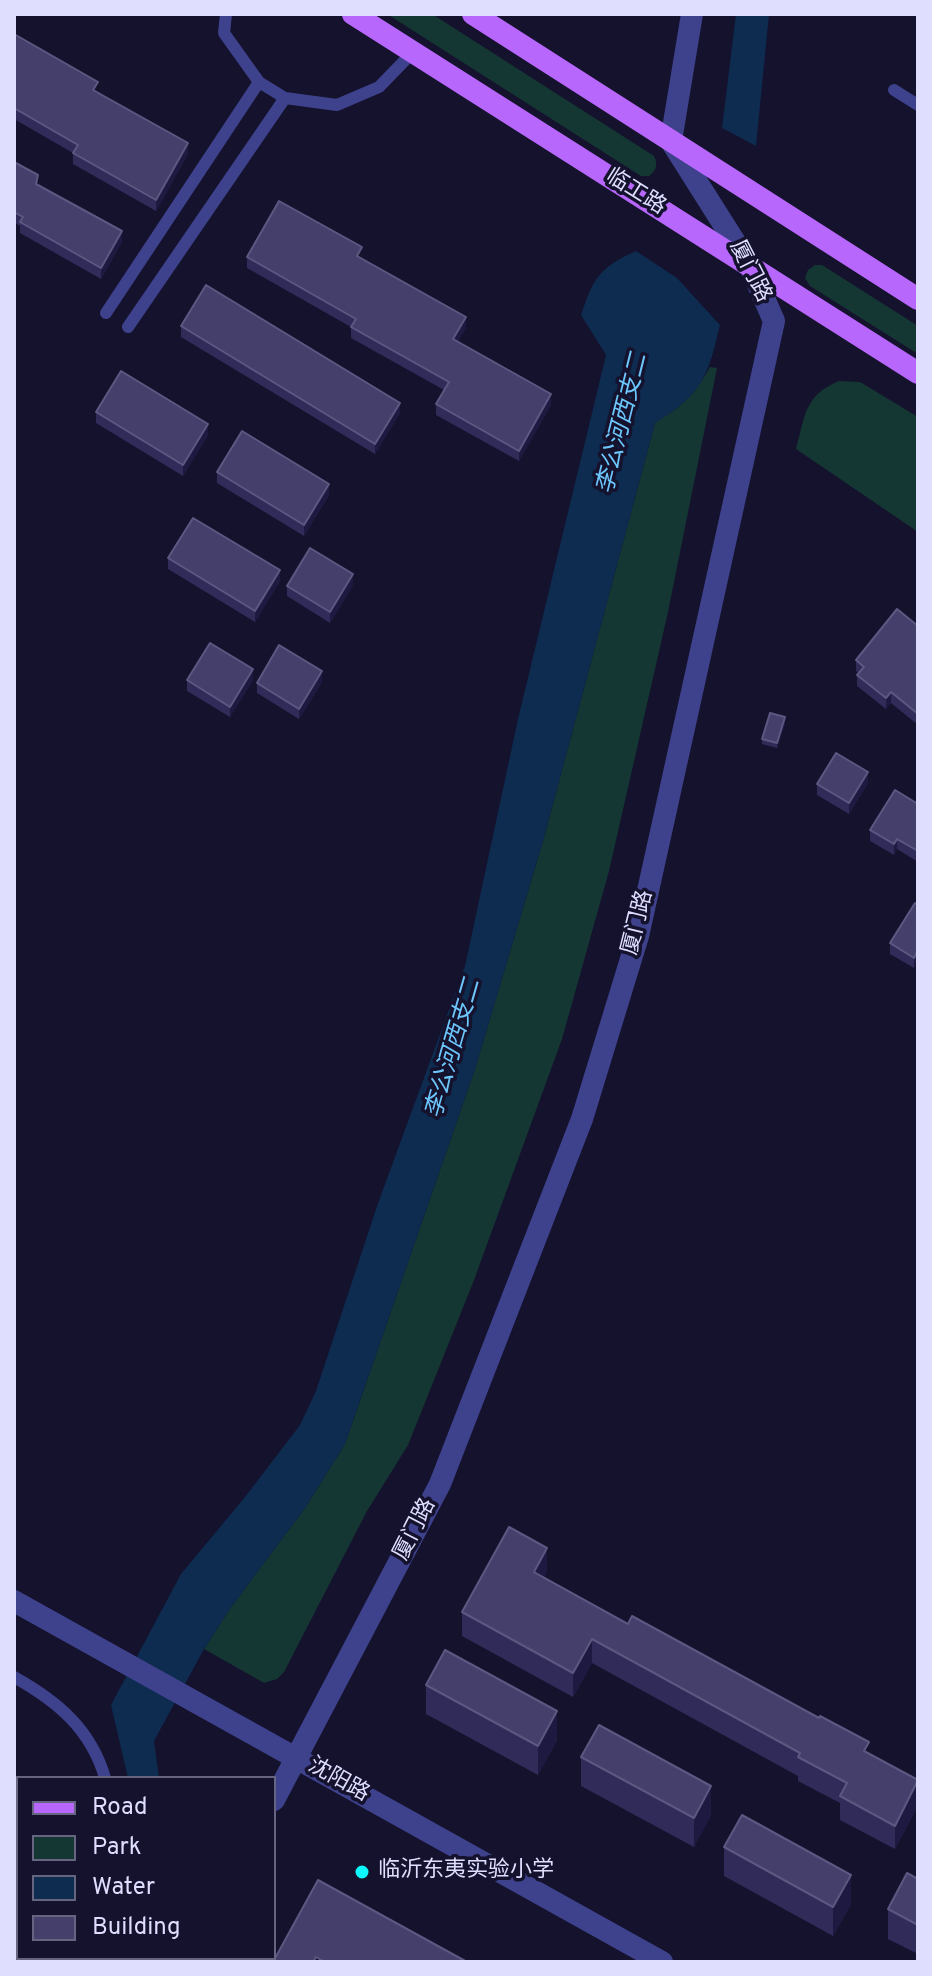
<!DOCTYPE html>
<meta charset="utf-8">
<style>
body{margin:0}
#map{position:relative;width:932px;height:1976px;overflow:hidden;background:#14122d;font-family:Overpass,sans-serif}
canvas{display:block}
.frame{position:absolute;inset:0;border:16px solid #dfdeff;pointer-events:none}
.legend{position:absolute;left:16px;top:1776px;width:260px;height:184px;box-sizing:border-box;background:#14122d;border:2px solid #656481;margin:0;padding:10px 14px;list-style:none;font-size:24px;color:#dfdeff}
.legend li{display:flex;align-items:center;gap:16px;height:40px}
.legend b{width:40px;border:2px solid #656481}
</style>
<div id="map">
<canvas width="932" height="1976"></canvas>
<div class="frame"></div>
<ul class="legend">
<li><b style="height:10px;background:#b867fd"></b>Road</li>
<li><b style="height:22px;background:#153733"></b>Park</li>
<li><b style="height:22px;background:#0e2b50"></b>Water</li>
<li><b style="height:22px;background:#443f6b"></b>Building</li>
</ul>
</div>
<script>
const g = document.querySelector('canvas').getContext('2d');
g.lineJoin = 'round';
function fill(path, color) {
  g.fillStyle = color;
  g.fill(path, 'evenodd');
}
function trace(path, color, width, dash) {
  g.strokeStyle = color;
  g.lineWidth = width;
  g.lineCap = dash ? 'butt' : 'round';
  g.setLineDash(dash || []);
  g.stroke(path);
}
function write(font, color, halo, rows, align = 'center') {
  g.font = font + ' Overpass,"Noto Sans SC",sans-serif';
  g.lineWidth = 7;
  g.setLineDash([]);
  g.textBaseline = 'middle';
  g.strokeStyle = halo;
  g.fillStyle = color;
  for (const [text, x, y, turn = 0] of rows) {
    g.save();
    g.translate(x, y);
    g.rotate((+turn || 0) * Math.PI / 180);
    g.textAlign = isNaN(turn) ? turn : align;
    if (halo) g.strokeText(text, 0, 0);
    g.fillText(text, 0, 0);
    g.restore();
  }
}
fill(new Path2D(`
 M387,14H432L654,156C658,165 657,170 649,176H641Z
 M815,265H822L918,326V354L810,286L805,278L808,270Z
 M710,367L717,368L668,612L609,871L562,1039L474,1280L408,1445L367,1511L284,1672L277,1679L264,1683L204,1649L229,1610L305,1508L345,1444L475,1069L543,841L655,423C682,406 695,394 710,367Z
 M839,381L860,382L918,417V532L796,449C805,417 804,395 839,381Z`), '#153733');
fill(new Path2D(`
 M736,14H769L756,146L722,128Z
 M636,251L677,278L720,325C708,377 702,394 655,423L543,841L475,1069L345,1444L305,1508L229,1610L204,1649L154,1741L159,1778H128L111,1705L181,1574L245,1497L300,1425L316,1391L377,1206L465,966L518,719L606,355L581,315C594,277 599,268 636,251Z`), '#0e2b50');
trace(new Path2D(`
 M226,14L224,33L259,82L285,98L337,105L379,87L413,52
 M894,90L918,105
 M106,313L259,82
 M128,327L285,98
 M14,1677C57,1701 91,1729 105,1778
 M55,1962L57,1958`), '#3e418b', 12);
trace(new Path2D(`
 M14,1601L662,1962
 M274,1800L440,1484L582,1119L638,936L774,321L750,266L671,141L692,14
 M182,1962L184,1958`), '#3e418b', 22);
trace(new Path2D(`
 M353,14L918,373
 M473,14L918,299`), '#b867fd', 22);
fill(new Path2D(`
 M14,34L188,154L156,211L73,164V153L14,119Z
 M14,162L38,185L122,242L101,279L20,233V226L14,222Z
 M247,257L362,258L466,328L458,341L551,405L519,461L436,415V404L444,390L351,338V327L247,268Z
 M181,326L400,413L375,454L181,337Z
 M96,412L208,435L183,476L96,423Z
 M217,472L329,495L304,536L217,483Z
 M168,558L280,581L255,622L168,569Z
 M353,585L330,623L287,596V586Z
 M918,626V725L891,703L886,709L857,686V675L859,673L856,671V660Z
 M187,680H253L230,717L187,691Z
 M322,682L299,719L257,693V683Z
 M785,723L777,748L762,744V739Z
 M868,783L849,814L817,795V784Z
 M918,804V862L897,849L894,855L870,841V830Z
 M918,905V963L917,962L914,968L890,954V943Z
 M547,1572L544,1577L918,1780V1805L895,1849L840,1820V1803L798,1781V1776L592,1663L573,1697L462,1636V1612Z
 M426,1685L557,1740L538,1775L426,1714Z
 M581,1757L711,1815L694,1847L581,1786Z
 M724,1847L851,1904L833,1936L724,1876Z
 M918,1879V1954L888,1939V1909Z`), '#312b59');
fill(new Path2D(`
 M188,143V154L156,211V200Z
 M122,231V242L101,279V268Z
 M466,317V328L453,350V339Z
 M551,394V405L519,461V451Z
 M400,403V413L375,454V444Z
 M208,424V435L183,476V465Z
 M329,484V495L304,536V525Z
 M280,570V581L255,622V611Z
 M353,574V585L330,623V612Z
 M253,669V680L230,717V707Z
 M322,671V682L299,719V709Z
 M891,692V703L886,709V698Z
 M785,717V723L777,748V743Z
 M868,772V783L849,814V803Z
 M897,839V849L894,855V844Z
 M917,952V962L914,968V958Z
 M547,1548V1572L534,1596V1572Z
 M592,1639V1663L573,1697V1673Z
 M557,1711V1740L538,1775V1746Z
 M918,1781V1805L895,1849V1826Z
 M711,1786V1815L694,1847V1818Z
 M851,1875V1904L833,1936V1907Z`), '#1e1940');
const building = new Path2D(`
 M14,34L98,82L93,90L188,143L156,200L73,153L78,145L14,108Z
 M14,162L38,175L36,184L122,231L101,268L20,222L23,217L14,212Z
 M279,201L362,247L357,256L466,317L453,339L551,394L519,451L436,404L449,382L351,327L356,319L247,257Z
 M206,285L400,403L375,444L181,326Z
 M121,371L208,424L183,465L96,412Z
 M242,431L329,484L304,525L217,472Z
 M193,518L280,570L255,611L168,558Z
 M310,548L353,574L330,612L287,586Z
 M897,609L918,626V714L891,692L886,698L857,675L864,667L856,660Z
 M210,643L253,669L230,707L187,680Z
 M279,645L322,671L299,709L257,683Z
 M770,713L785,717L777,743L762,739Z
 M836,753L868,772L849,803L817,784Z
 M895,790L918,804V851L897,839L894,844L870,830Z
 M915,903L918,905V952H917L914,958L890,943Z
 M509,1527L547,1548L534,1572L628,1624L632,1616L819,1718L820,1716L869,1742L864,1751L918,1780L895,1826L840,1796L847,1783L798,1757L800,1753L592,1639L573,1673L462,1612Z
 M445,1650L557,1711L538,1746L426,1685Z
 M599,1725L711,1786L694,1818L581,1757Z
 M742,1815L851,1875L833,1907L724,1847Z
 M907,1873L918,1879V1925L888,1909Z
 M318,1880L467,1962H325L316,1957L313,1962H273Z`);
fill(building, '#443f6b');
trace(building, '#5c5882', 2);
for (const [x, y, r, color] of [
 [362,1872,8,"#0df8fc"]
]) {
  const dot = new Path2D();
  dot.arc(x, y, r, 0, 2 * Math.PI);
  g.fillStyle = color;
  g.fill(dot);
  trace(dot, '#14122d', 3);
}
write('22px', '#dfdeff', '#14122d', [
 ["临工路",635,193,32],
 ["厦门路",749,272,63],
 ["厦门路",639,923,-76],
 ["厦门路",416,1530,-63],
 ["沈阳路",338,1781,29]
]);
write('22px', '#dfdeff', '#14122d', [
 ["临沂东夷实验小学",378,1872]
], 'left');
write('italic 24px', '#6dc7fd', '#14122d', [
 ["李公河西支二",624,424,-76],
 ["李公河西支二",455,1049,-74]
]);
</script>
